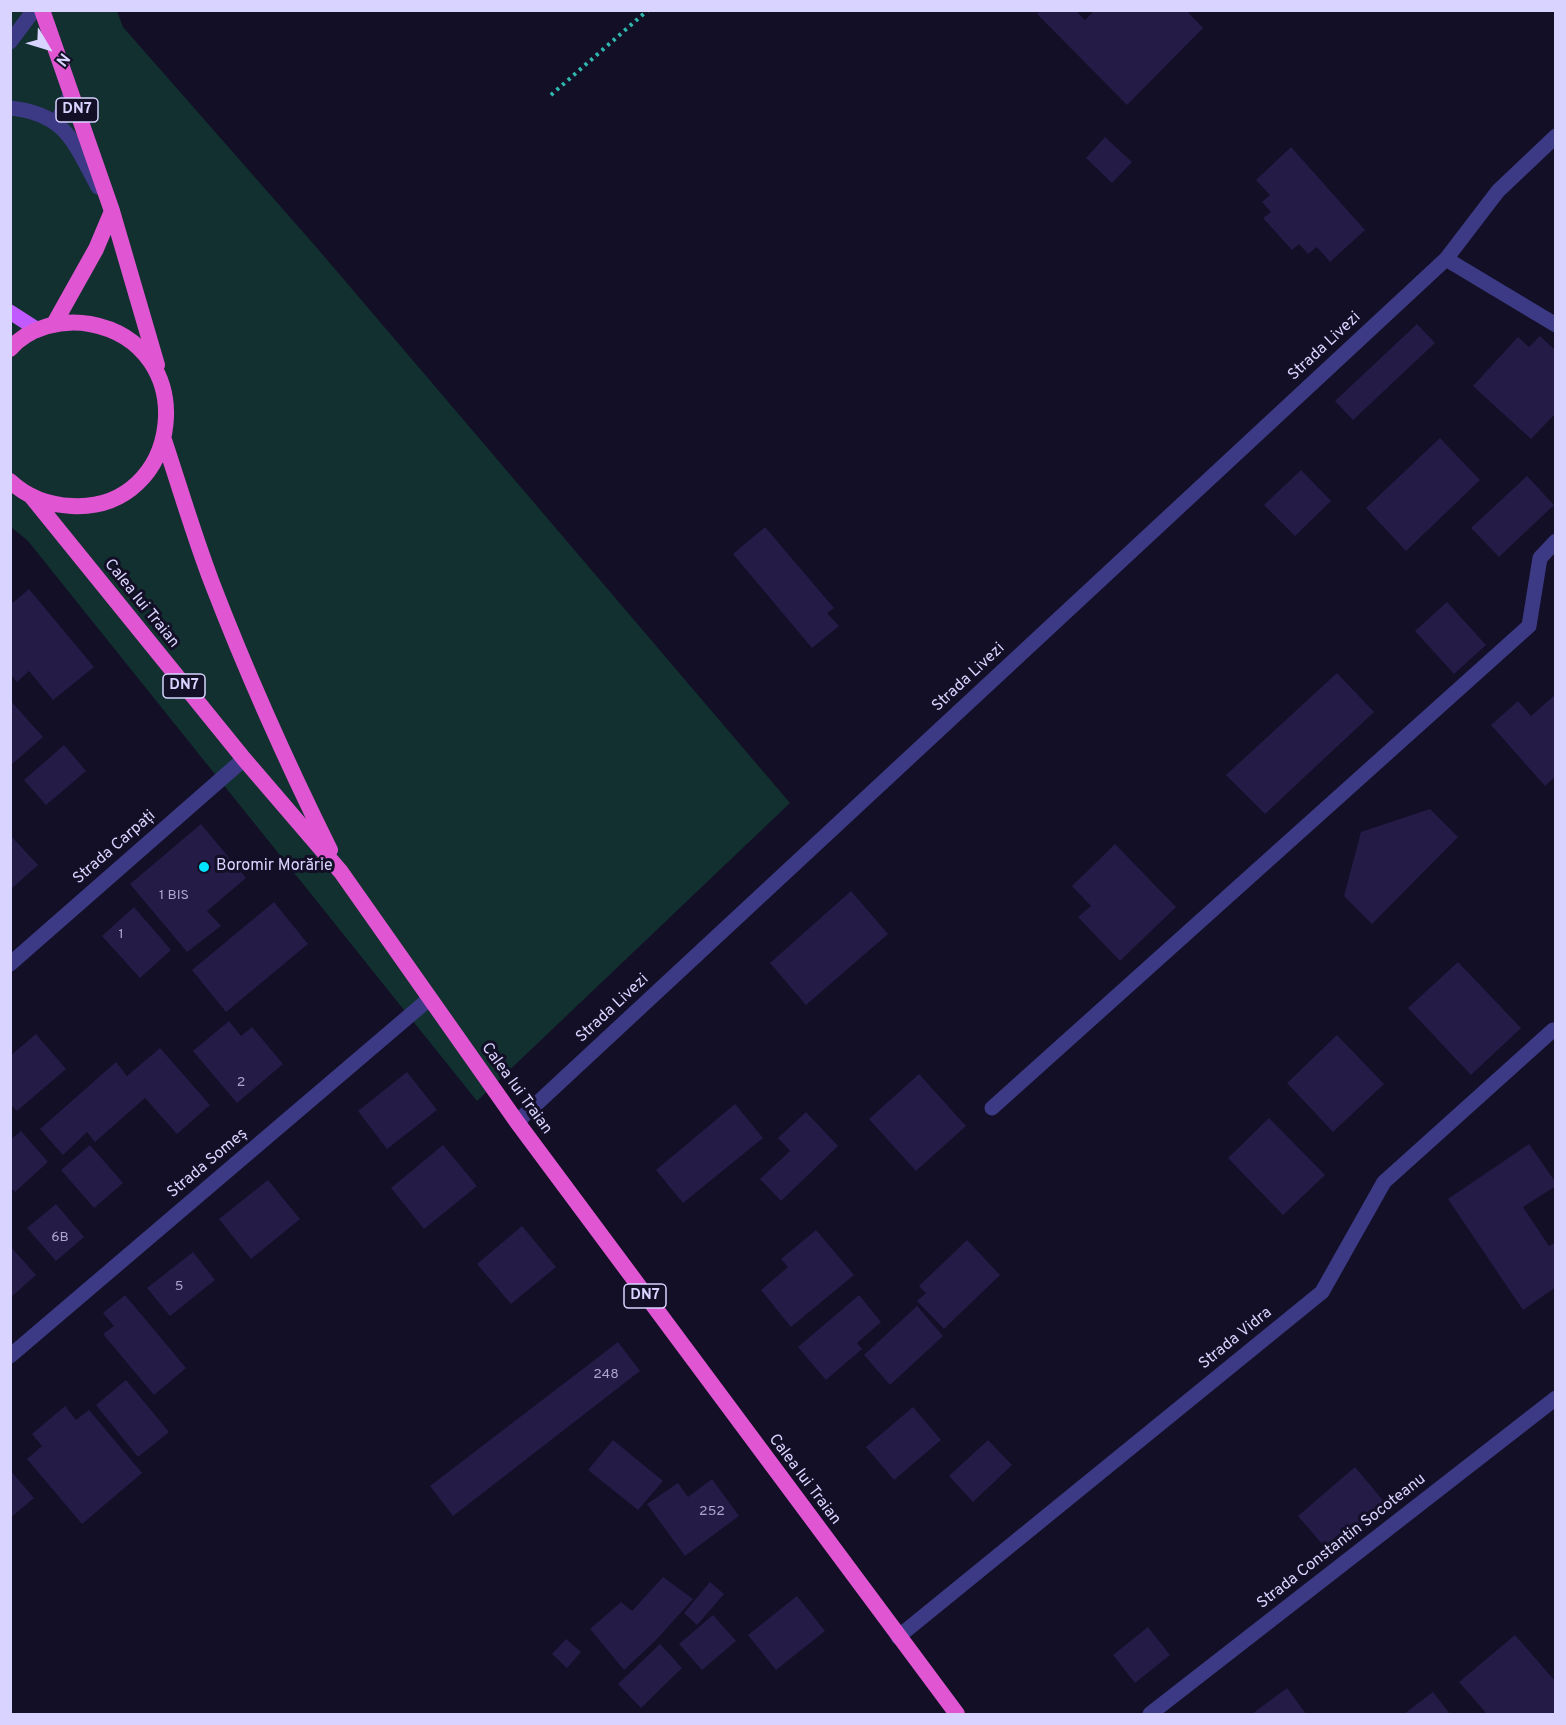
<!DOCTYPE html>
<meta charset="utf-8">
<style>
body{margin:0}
#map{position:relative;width:1566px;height:1725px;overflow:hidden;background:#130f26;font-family:Overpass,sans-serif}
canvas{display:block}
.frame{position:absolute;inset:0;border:12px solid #d9d4ff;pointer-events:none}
.north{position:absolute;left:18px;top:18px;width:60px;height:60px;-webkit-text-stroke:4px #130f26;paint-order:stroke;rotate:128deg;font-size:16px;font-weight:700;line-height:24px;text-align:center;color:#d9d4ff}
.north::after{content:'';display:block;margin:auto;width:21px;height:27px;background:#d9d4ff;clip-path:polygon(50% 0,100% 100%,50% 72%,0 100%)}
</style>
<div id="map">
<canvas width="1566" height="1725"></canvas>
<div class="frame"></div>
<div class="north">N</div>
</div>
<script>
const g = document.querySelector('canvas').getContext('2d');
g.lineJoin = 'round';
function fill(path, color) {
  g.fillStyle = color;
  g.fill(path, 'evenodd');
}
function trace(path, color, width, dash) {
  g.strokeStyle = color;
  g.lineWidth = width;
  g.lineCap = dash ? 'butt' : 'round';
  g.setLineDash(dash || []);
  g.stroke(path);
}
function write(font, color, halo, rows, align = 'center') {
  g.font = font + ' Overpass,sans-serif';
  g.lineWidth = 6;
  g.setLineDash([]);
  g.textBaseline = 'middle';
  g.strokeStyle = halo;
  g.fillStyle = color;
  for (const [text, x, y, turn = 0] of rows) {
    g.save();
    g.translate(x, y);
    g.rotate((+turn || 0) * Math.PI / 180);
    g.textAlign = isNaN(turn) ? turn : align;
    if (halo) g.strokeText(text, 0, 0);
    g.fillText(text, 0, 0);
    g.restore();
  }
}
fill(new Path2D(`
 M11,11H117L123,27L317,248L790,803L477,1101L28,541L11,527Z`), '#12302f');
fill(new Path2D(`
 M1042,10H1075L1085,20L1095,10H1186L1203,28L1127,105L1037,14Z
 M1105,137L1132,162L1112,183L1086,158Z
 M1291,147L1365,230L1330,262L1317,247L1308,254L1299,244L1292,250L1263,218L1271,212L1262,202L1270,195L1256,180Z
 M1417,324L1435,343L1353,420L1335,401Z
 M1540,336L1556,351V413L1531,439L1473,386L1518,337L1529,347Z
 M1440,438L1480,480L1406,551L1366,508Z
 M1301,470L1331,501L1295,536L1264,505Z
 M1527,476L1554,505L1499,557L1471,528Z
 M765,527L834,608L827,613L839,626L812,648L733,554Z
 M29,589L94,667L53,700L29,671L17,682L10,674V605Z
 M1447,602L1486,645L1454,674L1415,631Z
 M1337,673L1374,712L1265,814L1226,775Z
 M1556,694V776L1545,786L1491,725L1518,701L1531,716Z
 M10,700L43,737L10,766Z
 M64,745L86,771L46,805L24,780Z
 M1430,809L1458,837L1372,924L1344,896L1361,832Z
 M201,824L246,878L207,911L221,926L187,952L130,884Z
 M10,835L38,865L10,890Z
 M1115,844L1176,907L1120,961L1078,917L1091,906L1072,886Z
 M851,891L888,934L806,1005L770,963Z
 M274,902L308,944L226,1012L192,970Z
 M134,907L171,950L140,978L102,936Z
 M1458,962L1521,1028L1471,1075L1408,1008Z
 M229,1021L241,1036L252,1027L283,1064L237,1103L193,1051Z
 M36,1034L66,1069L17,1111L10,1104V1056Z
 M1337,1035L1384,1084L1333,1132L1287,1083Z
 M160,1048L210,1105L177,1134L145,1098L95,1142L87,1132L63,1155L40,1129L116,1062L127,1076Z
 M407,1072L437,1110L387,1149L358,1111Z
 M919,1074L966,1126L916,1171L869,1119Z
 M735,1104L763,1138L683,1203L656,1170Z
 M806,1112L838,1146L781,1201L760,1179L790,1151L778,1138Z
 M1269,1118L1325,1175L1283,1215L1228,1158Z
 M21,1131L48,1162L15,1192L10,1187V1140Z
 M1529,1144L1556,1183V1186L1523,1207L1549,1246L1556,1242V1287L1523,1310L1448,1199Z
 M90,1145L123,1183L94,1208L61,1170Z
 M443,1145L477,1186L424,1229L391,1188Z
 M268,1180L300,1219L251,1259L219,1219Z
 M56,1204L84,1237L56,1261L27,1228Z
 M522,1226L556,1267L511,1304L477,1264Z
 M816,1230L854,1275L791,1327L761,1290L788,1267L781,1259Z
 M967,1240L1000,1275L944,1329L917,1301L926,1293L919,1286Z
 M10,1246L36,1275L10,1298Z
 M193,1252L215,1280L170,1316L147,1288Z
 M125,1295L186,1368L154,1395L103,1334L114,1326L103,1313Z
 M859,1295L881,1322L857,1343L862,1349L826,1380L798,1347Z
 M917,1306L943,1336L890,1385L864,1355Z
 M618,1342L640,1371L453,1516L430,1486Z
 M126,1380L169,1432L138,1457L96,1405Z
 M65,1406L76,1420L89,1410L142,1473L82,1524L27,1459L42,1446L32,1434Z
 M913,1407L941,1440L894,1480L866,1447Z
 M613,1440L663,1481L638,1510L588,1470Z
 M988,1440L1012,1465L973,1502L949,1476Z
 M1355,1467L1386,1504L1329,1552L1298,1516Z
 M10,1470L34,1498L10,1518Z
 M712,1479L739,1516L685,1556L647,1504L678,1483L688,1497Z
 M663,1577L693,1599L656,1640L624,1670L590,1629L621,1602L632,1611Z
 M710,1582L724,1594L697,1625L684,1613Z
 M797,1596L825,1631L776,1670L748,1635Z
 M713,1615L736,1641L702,1670L679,1644Z
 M1148,1627L1170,1655L1135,1683L1113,1655Z
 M1515,1635L1556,1682V1714H1487L1459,1682Z
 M566,1639L581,1652L567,1668L552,1654Z
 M660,1644L682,1668L641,1708L618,1684Z
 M1287,1688L1306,1714H1252Z
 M1433,1692L1450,1714H1404Z`), '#241b47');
trace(new Path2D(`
 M551,95L648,10`), '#2fb8b0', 4, [3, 4.5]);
trace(new Path2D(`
 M10,42L34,10
 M10,108C67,114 74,143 98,187
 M57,122L71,93`), '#3d3a85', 15);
trace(new Path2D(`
 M1446,259L1498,191L1556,136
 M10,964L244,759
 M992,1108L1529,626L1540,558L1556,541
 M517,1122L1446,259L1556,325
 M10,1356L429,999
 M898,1637L1322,1292L1384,1182L1553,1030
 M1150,1714L1556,1398`), '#3d3a85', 15);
trace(new Path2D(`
 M10,312L38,330`), '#c25bff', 15);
trace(new Path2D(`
 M42,10L112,211L157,365
 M54,324L96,249L112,211
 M10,349C29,327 62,319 90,324C204,345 183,512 72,506C49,505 27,497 10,481
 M164,440C180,488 194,536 212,583C247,674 287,763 330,850
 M31,496L244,759L341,872L517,1122L957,1714`), '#e055d1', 16);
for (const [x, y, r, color] of [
 [204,867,6,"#00e5ff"]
]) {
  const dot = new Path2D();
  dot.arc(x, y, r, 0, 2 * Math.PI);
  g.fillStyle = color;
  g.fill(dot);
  trace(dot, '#130f26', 2);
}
write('14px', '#aca6d1', null, [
 ["1 BIS",174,896],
 ["1",121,935],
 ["2",241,1083],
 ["6B",60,1238],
 ["5",179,1287],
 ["248",606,1375],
 ["252",712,1512]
]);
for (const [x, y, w] of [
 [77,110,42],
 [184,686,42],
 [645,1296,42]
]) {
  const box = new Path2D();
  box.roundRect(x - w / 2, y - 12, w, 24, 4.5);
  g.fillStyle = '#130f26';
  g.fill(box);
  trace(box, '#d9d4ff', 1.5);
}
write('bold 15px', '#d9d4ff', null, [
 ["DN7",77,110],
 ["DN7",184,686],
 ["DN7",645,1296]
]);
write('16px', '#d9d4ff', '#130f26', [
 ["Strada Livezi",1325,347,-43],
 ["Calea lui Traian",141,604,51],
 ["Strada Livezi",969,678,-43],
 ["Strada Carpați",115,848,-41],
 ["Strada Livezi",613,1009,-43],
 ["Calea lui Traian",516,1089,54],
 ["Strada Someș",208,1164,-40],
 ["Strada Vidra",1236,1339,-39],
 ["Calea lui Traian",804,1480,53],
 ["Strada Constantin Socoteanu",1342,1542,-38]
]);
write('16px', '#d9d4ff', '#130f26', [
 ["Boromir Morărie",216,867]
], 'left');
</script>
